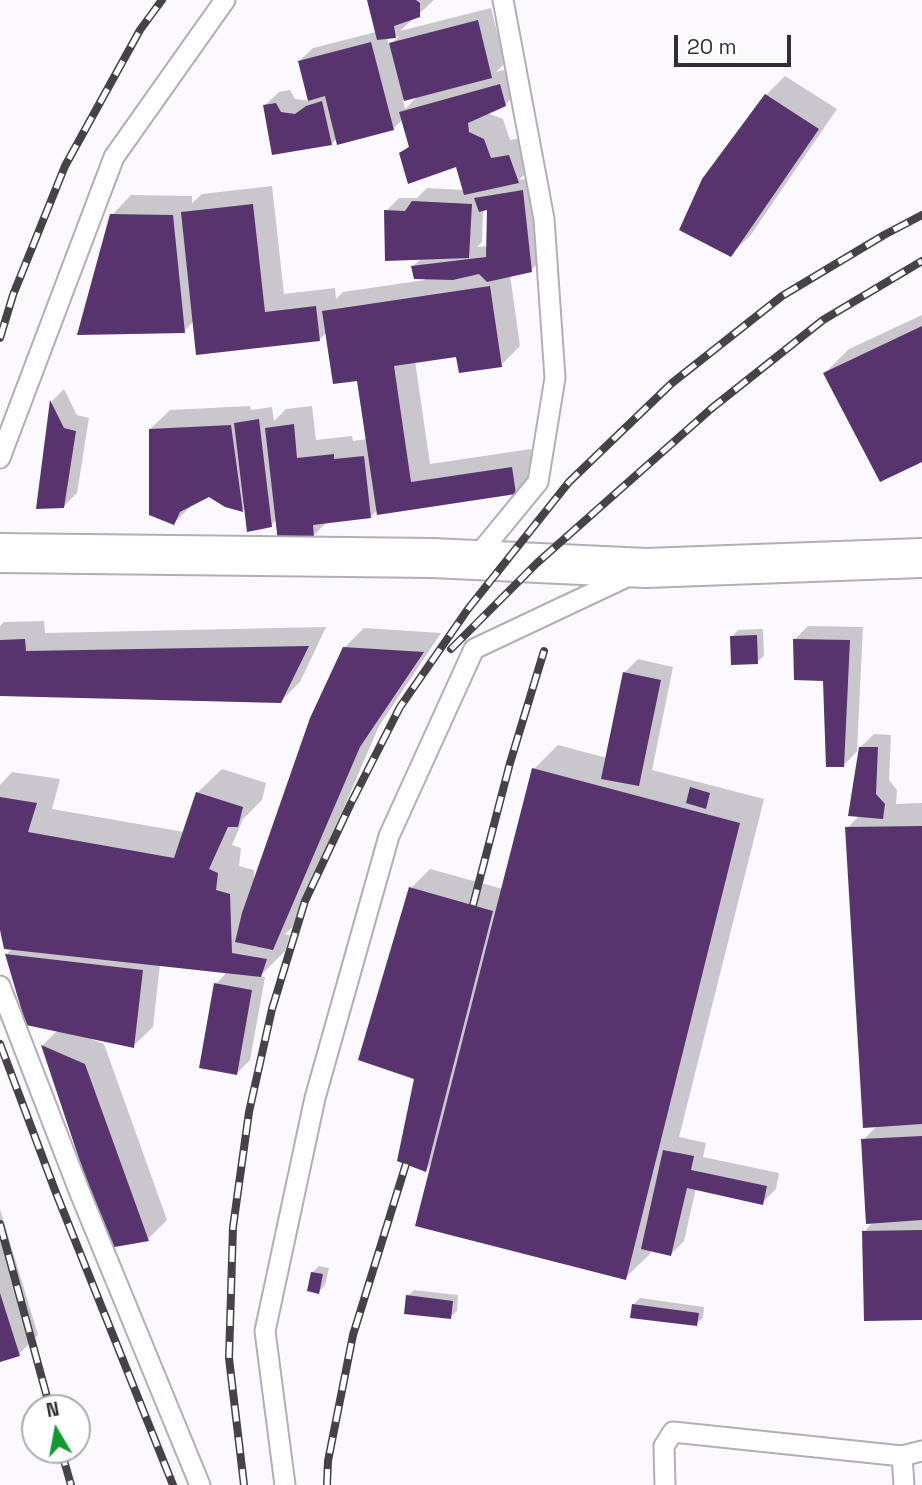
<!DOCTYPE html>
<style>
body{margin:0}
#map{position:relative;width:922px;height:1485px;overflow:hidden;background:#fcf9fe;font-family:"Space Grotesk",sans-serif}
canvas{display:block}
.north{position:absolute;left:21px;top:1394px;width:70px;height:70px;box-sizing:border-box;background:#fff;border:2px solid #acabad;border-radius:50%;rotate:350deg;font-size:19px;font-weight:700;line-height:28px;text-align:center;color:#302e33}
.north::after{content:'';display:block;margin:auto;width:24px;height:32px;background:#119a30;clip-path:polygon(50% 0,100% 100%,50% 72%,0 100%)}
.scale{position:absolute;left:674px;top:35px;width:117px;height:32px;box-sizing:border-box;border:4px solid #302e33;border-top:0;padding-left:9px;font-size:21px;line-height:24px;white-space:nowrap;color:#302e33;-webkit-text-stroke:5px #fff;paint-order:stroke}
</style>
<div id="map">
<canvas width="922" height="1485"></canvas>
<div class="north">N</div>
<div class="scale">20 m</div>
</div>
<script>
const g = document.querySelector('canvas').getContext('2d');
g.lineJoin = 'round';
function fill(path, color) {
  g.fillStyle = color;
  g.fill(path, 'evenodd');
}
function trace(path, color, width, dash) {
  g.strokeStyle = color;
  g.lineWidth = width;
  g.lineCap = dash ? 'butt' : 'round';
  g.setLineDash(dash || []);
  g.stroke(path);
}
fill(new Path2D(`
 M369,0H434L400,31L491,8L505,63L496,72L519,66L524,85L505,105L487,113L503,119L510,140L528,137L537,162L519,180L536,177L545,256L531,270L510,275L520,346L501,365L458,355L415,361L430,464L531,449L534,473L515,493L378,510L370,517L328,521L313,536L277,519L271,525L246,507L243,510L209,495L193,504L174,523L150,429L170,410L250,406L251,410L272,407L274,421L286,409L312,406L316,440L352,436L353,441L367,439L359,379L327,332L319,340L194,321L184,331L112,215L131,195L192,196V203L202,194L272,186L284,294L335,288L336,299L343,292L425,280L413,266L422,258L386,211L399,198H417L427,188L464,190L457,165L401,154L410,145L403,119L393,129L337,138L332,144L265,105L279,92L290,90L295,99L310,101L299,61L313,48L376,32ZM399,36L389,46L387,37ZM419,95L405,109L403,99ZM489,208L488,246L477,247L482,242L483,209Z
 M785,76L837,109L750,236L730,255L766,95Z
 M922,315V460L825,373L849,349Z
 M64,389L77,415L89,418L77,493L63,507L38,508L52,401Z
 M44,621L45,633L326,627L300,682L281,701L0,694V626L4,622Z
 M808,626L863,627L857,751L874,734L891,735L889,780L897,790L896,804L922,803V1319L864,1232L874,1221L863,1140L878,1125L847,828L860,815V748L844,765L825,679L795,639Z
 M364,628L441,633L379,726L292,928L285,934L290,935L285,951L260,976L265,977L250,1060L237,1073L216,984L228,971L160,964L153,1027L133,1046L92,1037L91,1039L104,1044L167,1220L148,1239L110,1246L43,1045L58,1030L7,954L13,948L0,922V785L12,772L60,779L52,809L184,832L197,793L222,769L266,783L262,800L243,819L232,845L241,848L239,866L254,870V882L344,648Z
 M763,629L764,656L757,662L732,637L738,630Z
 M638,659L673,667L652,770L764,799L679,1137L706,1143L703,1157L779,1173L776,1189L762,1203L696,1188L684,1241L671,1254L651,1250L650,1254L625,1278L433,1162L426,1170L416,1078L411,888L430,869L503,889L534,769L558,745L607,758L624,673Z
 M0,1209L38,1335L19,1354L0,1360Z
 M319,1266L329,1268L325,1285L319,1292L312,1273Z
 M414,1290L458,1295L457,1311L450,1317L408,1296Z
 M640,1298L704,1307L703,1318L696,1324L633,1305Z`), '#0003');
fill(new Path2D(`
 M367,0H416L420,3V17L394,26L396,38L377,40Z
 M478,20L492,78L404,101L389,43Z
 M371,42L394,130L337,145L325,96L308,101L298,61Z
 M500,84L506,106L468,123L469,132L484,139L491,158L509,155L519,183L464,195L456,167L408,184L399,153L409,147L399,112Z
 M765,94L819,129L731,257L679,230L702,179Z
 M322,101L332,145L272,155L263,105L276,103L281,112L295,114L306,106Z
 M523,190L532,272L487,282L479,274L453,280L414,279L411,266L486,257L487,210L479,212L474,198Z
 M412,201L472,204L469,258L385,261L384,210L405,211Z
 M253,204L265,312L316,306L320,341L196,355L181,212Z
 M110,214L173,215L185,333L77,335Z
 M490,286L502,367L459,373L456,357L394,366L411,482L512,467L516,494L377,515L357,381L333,384L322,311Z
 M922,326V462L880,482L823,373Z
 M50,400L64,428L76,431L64,508L36,509Z
 M259,419L272,527L247,532L234,423Z
 M294,424L297,458L334,454V459L364,456L371,518L313,525L314,538L278,542L265,428Z
 M231,425L243,512L225,507L209,497L180,512L174,525L149,515V429Z
 M757,635L758,664L731,665L730,636Z
 M25,639L26,651L309,646L281,703L0,696V640Z
 M793,639L850,640L844,767H826L823,681L794,680Z
 M343,647L424,652L360,747L273,950L235,942L242,913L310,718Z
 M623,672L661,680L639,786L601,779Z
 M859,747H878L876,794L885,804L883,819L848,816Z
 M532,768L740,823L626,1280L415,1226Z
 M690,787L710,793L706,809L686,803Z
 M196,792L243,807L238,827H228L209,869L218,873L216,890L230,894L232,953L267,959L261,977L4,949L0,930V797L37,803L28,832L174,858Z
 M922,826V1124L863,1128L845,827Z
 M409,887L493,911L426,1172L397,1161L414,1079L358,1060Z
 M5,954L143,970L134,1048L26,1025Z
 M214,983L252,990L237,1075L199,1068Z
 M41,1045L85,1064L149,1241L109,1248Z
 M922,1136V1220L866,1224L861,1139Z
 M663,1150L694,1156L691,1170L767,1186L763,1205L687,1188L671,1256L641,1249Z
 M922,1230V1320L864,1321L862,1231Z
 M311,1272L323,1274L319,1294L307,1291Z
 M0,1293L20,1356L0,1362Z
 M406,1295L453,1301L451,1319L404,1314Z
 M632,1304L699,1313L697,1326L630,1318Z`), '#57346e');
const lane = new Path2D(`
 M0,458L114,157L225,0
 M474,560L538,482L555,378L544,219L503,0
 M0,986L80,1193L200,1485
 M902,1456L904,1485
 M285,1485L265,1331L315,1098L389,836L474,649L633,574
 M665,1485L664,1446L673,1432L902,1456L922,1451`);
const street = new Path2D(`
 M0,553L432,558L646,568L922,558`);
trace(lane, '#b3acb9', 23);
trace(street, '#b3acb9', 42);
trace(lane, '#fff', 19);
trace(street, '#fff', 38);
const rail = new Path2D(`
 M0,338L13,295L65,166L140,30L162,0
 M451,649L537,563L712,408L823,320L922,261
 M473,905L510,763L544,651
 M0,1044L56,1193L173,1485
 M0,1224L50,1408
 M61,1450L71,1485
 M244,1485L229,1358L233,1227L249,1112L272,1009L305,901L351,803L400,707L468,609L569,482L672,383L782,296L884,235L922,215
 M327,1485L328,1461L353,1335L406,1164`);
trace(rail, '#454348', 8);
trace(rail, '#fff', 5, [16]);
</script>
